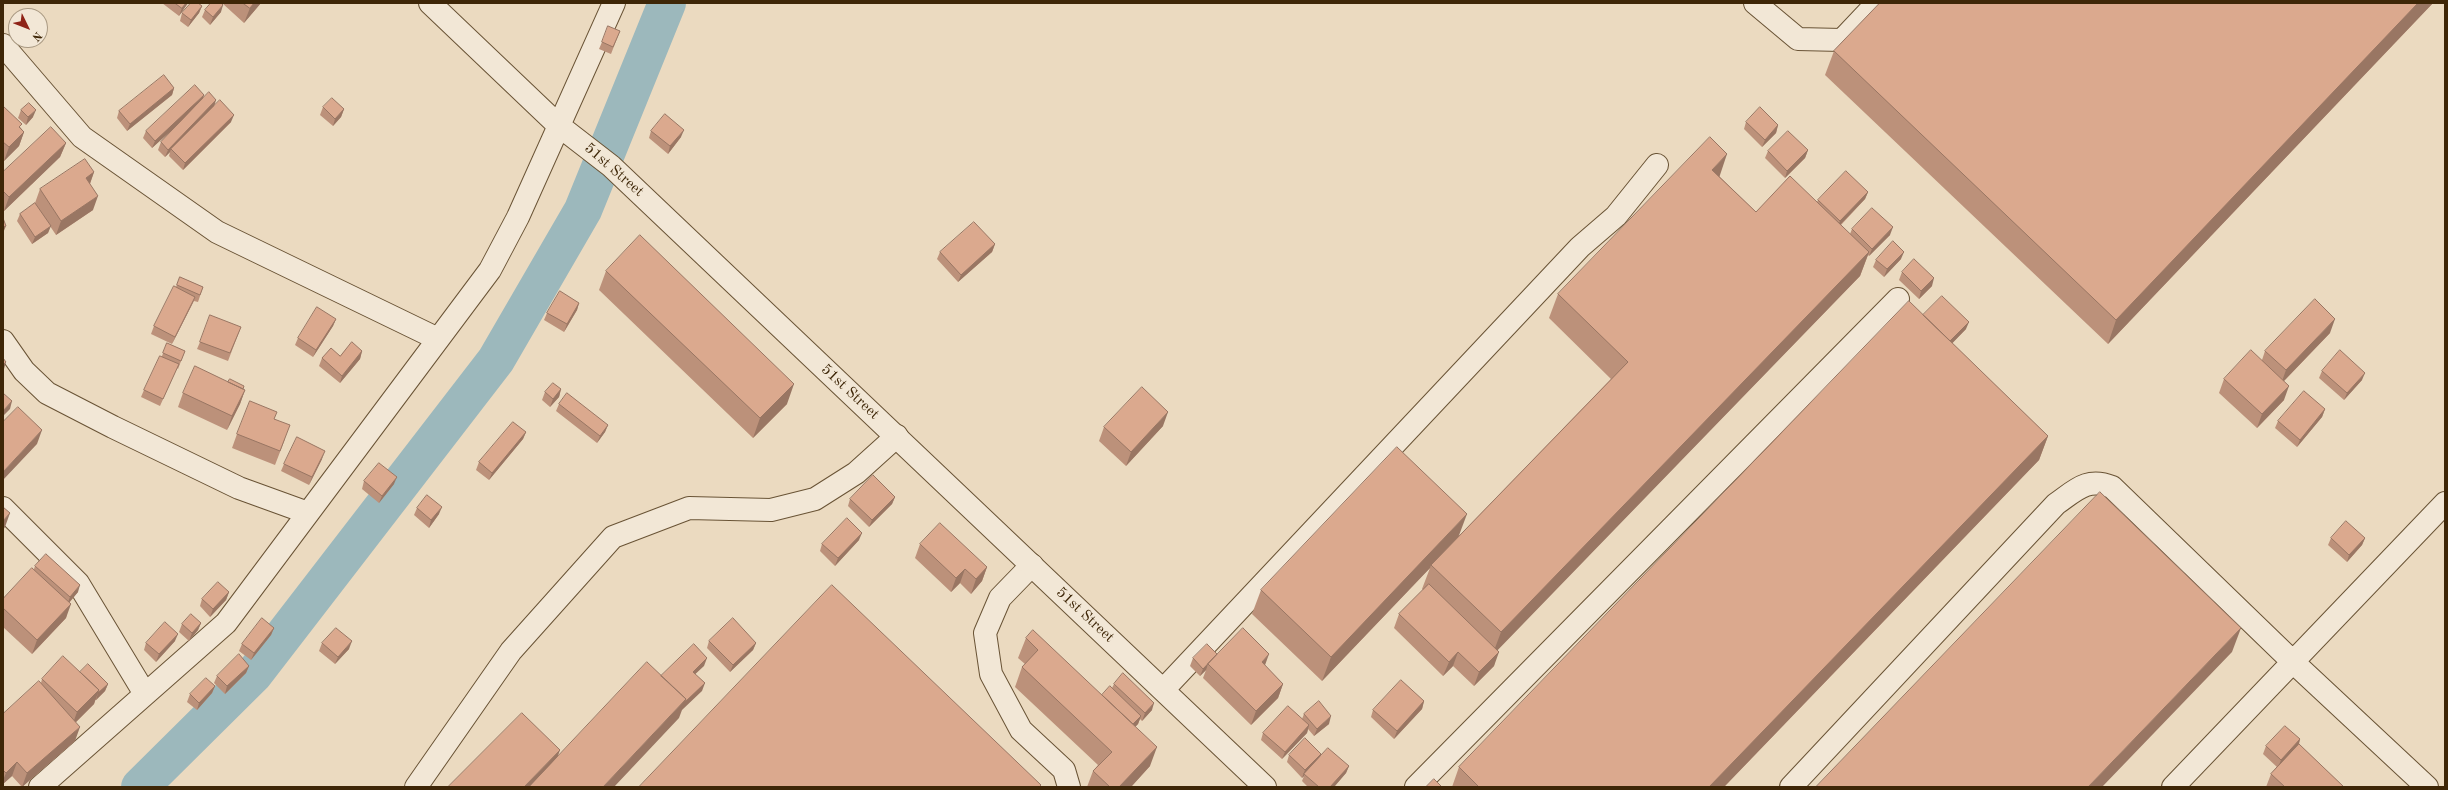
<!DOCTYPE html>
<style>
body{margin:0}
#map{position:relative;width:2448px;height:790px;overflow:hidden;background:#ebdac0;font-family:"Old Standard TT",serif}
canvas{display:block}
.frame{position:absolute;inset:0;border:4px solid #3e2607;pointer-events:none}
.north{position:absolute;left:8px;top:8px;width:40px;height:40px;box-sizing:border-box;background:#f2e7d6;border:1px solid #aa9a83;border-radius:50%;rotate:133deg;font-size:11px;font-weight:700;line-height:16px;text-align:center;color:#3e2607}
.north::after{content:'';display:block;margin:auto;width:14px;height:18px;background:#8f2418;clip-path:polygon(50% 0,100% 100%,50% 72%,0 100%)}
</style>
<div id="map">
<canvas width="2448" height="790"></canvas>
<div class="frame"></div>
<div class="north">N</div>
</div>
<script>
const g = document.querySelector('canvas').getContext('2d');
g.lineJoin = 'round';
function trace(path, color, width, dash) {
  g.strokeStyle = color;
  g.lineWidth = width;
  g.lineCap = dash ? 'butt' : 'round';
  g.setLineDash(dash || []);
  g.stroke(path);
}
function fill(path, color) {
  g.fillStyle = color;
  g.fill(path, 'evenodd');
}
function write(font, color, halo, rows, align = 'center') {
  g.font = font + ' "Old Standard TT",serif';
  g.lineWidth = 3;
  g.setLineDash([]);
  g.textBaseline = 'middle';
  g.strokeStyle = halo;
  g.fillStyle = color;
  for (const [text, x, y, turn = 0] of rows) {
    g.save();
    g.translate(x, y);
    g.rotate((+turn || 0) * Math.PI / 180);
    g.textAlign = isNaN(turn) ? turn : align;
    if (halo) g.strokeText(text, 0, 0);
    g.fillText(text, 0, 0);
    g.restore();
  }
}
trace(new Path2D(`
 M140,787L254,674L496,360L583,210L667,3`), '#9cb8bc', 38);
const lane = new Path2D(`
 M1755,3L1798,39L1842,40L1877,3
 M1032,565L1000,598L985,633L991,674L1021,730L1064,770L1069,787
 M416,787L511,651L613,537L689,508L771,510L815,499L856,473L897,436`);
const street = new Path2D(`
 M430,3L558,125L611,166L1265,787
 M3,45L82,137L217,232L438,339
 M3,341L24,371L47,393L113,427L239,488L308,513
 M3,508L78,583L145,694
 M1164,689L1580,247L1616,216L1657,165
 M40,787L226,623L490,270L518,217L614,3
 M1416,787L1898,299
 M1791,787L2056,504C2076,490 2087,477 2112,487L2293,662L2427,787
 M2173,787L2445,503`);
trace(lane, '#695335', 24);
trace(street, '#695335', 24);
trace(lane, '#f2e7d6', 22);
trace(street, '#f2e7d6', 22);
fill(new Path2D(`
 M162,3H188L179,16Z
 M222,3H261L244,23Z
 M1880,3H2433L2108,344L1825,75L1834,51Z
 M202,6L199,13L188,27L180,21L182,13Z
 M205,10L221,12L210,25L202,17Z
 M620,31L611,54L599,49L602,42Z
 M174,88L172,95L127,131L117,118L119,111Z
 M203,98L214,106L231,122L183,170L169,156L170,152L165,157L158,150L161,142L178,124L152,148L143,138L146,131Z
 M3,106L21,128L24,132L19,146L4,161L3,160Z
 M323,107L344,109L341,117L333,126L320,115Z
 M21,110L33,117L26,125L18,118Z
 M1746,122L1778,125L1776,133L1762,147L1744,129Z
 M651,131L681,137L668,154L649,138Z
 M66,143L60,157L4,211L3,210V172Z
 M1808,150L1805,158L1785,178L1765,158L1768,151Z
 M94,172L90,184L93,210L56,235L50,226L48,233L32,244L17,221L20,214L35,203L40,189Z
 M1719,176L1756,212L1817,202L1818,200L1868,192L1865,199L1841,225L1850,234L1852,229L1890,235L1869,256L1868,255L1860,276L1497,650L1494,666L1474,686L1453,666L1443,676L1394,628L1399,614L1423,590L1422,589L1430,568L1322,681L1252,614L1261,590L1459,536L1611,379L1549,318L1558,294Z
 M995,244L992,252L958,282L937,259L940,252Z
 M1901,259L1884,277L1873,267L1876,260Z
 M606,271L787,404L753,438L599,290Z
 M1902,272L1932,286L1919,299L1899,280Z
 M180,277L203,287L198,302L194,301L172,344L151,334L154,326L176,287Z
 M579,303L577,310L564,332L544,320L547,313Z
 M1923,315L1966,329L1952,343L2048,436L2039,460L1724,787H1452L1459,767Z
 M336,319L333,326L313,357L295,345L298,338Z
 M241,327L228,361L197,349L200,342Z
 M2330,333L2284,381V400L2257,428L2219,393L2224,379L2262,360L2265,351Z
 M167,343L185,351L178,369L177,368L160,406L141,397L144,390L162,356Z
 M362,351L360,359L340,383L319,366L322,358L340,356Z
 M2322,371L2362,380L2344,400L2319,378Z
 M228,382L245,390L240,404L227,430L178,407L183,393Z
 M561,389L559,397L550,407L542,400L545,392Z
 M559,404L608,425L605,432L597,443L556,411Z
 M2325,409L2322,417L2297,447L2275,428L2278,421Z
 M275,419L285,439L275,465L232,448L237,434Z
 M1163,426L1126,466L1099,441L1104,427Z
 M526,432L523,439L489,480L476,470L479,462Z
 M322,459L309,485L281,471L284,464Z
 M364,481L394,484L379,503L362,489Z
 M895,497L892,504L869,527L848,506L850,499Z
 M417,508L439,514L429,528L414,515Z
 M2331,538H2365L2362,545L2347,562L2328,545Z
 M859,540L835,566L820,551L822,544Z
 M920,544L987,567L982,581L971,594L960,583L951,592L915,558Z
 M35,566L78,592L69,603L66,618L32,654L3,627V599L34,569Z
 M229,592L226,600L210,617L200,606L202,599Z
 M201,623L198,630L189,641L179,632L182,624Z
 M274,628L271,635L251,660L239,651L242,644Z
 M1026,638L1102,695L1112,688L1114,684L1152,710L1142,721L1140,719L1138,724L1135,727L1150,766L1131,787H1087L1093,771L1098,765L1015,687L1022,667L1025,664L1018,658Z
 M175,641L156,662L144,650L146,643Z
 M709,641L756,643L753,650L730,672L707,648Z
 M322,643L349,649L335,664L319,651Z
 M1217,654L1265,666L1283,684L1278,698L1251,725L1203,678L1206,670L1200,676L1190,666L1193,658Z
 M249,666L246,673L225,694L214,683L217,676Z
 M80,672L108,684L105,691L96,700H95L94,704L76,722L75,741L22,787L12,776L3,784V714L41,683L42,679Z
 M215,686L212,693L197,710L187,702L190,694Z
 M1424,701L1422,709L1394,739L1371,717L1373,710Z
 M1304,714L1329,724L1314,736L1308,729L1307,733L1282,759L1261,740L1263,733L1302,719Z
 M2300,739L2299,744L2344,787H2266L2271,774L2277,767L2263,754L2266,746Z
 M1321,754V756L1349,766L1346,773L1334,787H1308L1302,781L1304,776L1302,778L1287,762L1289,755Z`), '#bc917a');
fill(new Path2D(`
 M186,3H188L179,16L182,8Z
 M254,3H261L244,23L250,8Z
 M2418,3H2433L2108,344L2116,320Z
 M223,5L221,12L210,25L213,17Z
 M202,6L199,13L188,27L191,20Z
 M174,88L172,95L127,131L130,124Z
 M204,95L202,103L152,148L155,141Z
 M216,100L214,107L171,149L170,152L165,157L168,150Z
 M344,109L341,117L333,126L335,119Z
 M36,110L33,117L26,125L28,117Z
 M234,115L231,122L183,170L185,163Z
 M1778,125L1776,133L1762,147L1765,140Z
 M684,130L681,137L668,154L670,146Z
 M24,132L19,146L4,161L9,147Z
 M66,143L60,157L4,211L9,197Z
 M1808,150L1805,158L1785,178L1787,171Z
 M1727,154L1719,178L1712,170Z
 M94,172L89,186L86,178Z
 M1868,192L1865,199L1837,228L1840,221Z
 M98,196L93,210L56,235L61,221Z
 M6,226L3,233V227Z
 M51,226L48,233L32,244L35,237Z
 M1893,227L1890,235L1869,256L1872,249Z
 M995,244L992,252L958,282L961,275Z
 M1869,252L1860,276L1492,656L1501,632Z
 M1904,252L1901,259L1884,277L1887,269Z
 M1934,278L1932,286L1919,299L1921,291Z
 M195,297L192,304L172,344L175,337Z
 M579,303L577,310L564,332L567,324Z
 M336,319L333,326L313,357L316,350Z
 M2335,319L2330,333L2281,384L2286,370Z
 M1969,322L1966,329L1941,355L1943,347Z
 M362,351L360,359L340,383L342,376Z
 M6,362L4,369L3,370V365Z
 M2365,373L2362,380L2344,400L2347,393Z
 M794,384L787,404L753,438L760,418Z
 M2289,386L2284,400L2257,428L2262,414Z
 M561,389L559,397L550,407L553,399Z
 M245,390L240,404L227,430L232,416Z
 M12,401L10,409L3,416V411Z
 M2325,409L2322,417L2297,447L2300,440Z
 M1168,412L1163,426L1126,466L1131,452Z
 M608,425L605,432L597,443L600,436Z
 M42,430L37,444L3,480V472Z
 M526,432L523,439L489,480L492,473Z
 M2048,436L2039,460L1724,787H1709Z
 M325,451L322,459L309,485L312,477Z
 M397,477L394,484L379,503L382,496Z
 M895,497L892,504L869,527L872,520Z
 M442,507L439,514L429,528L431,520Z
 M10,513L5,527L3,530V521Z
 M1467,514L1458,538L1431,565L1430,568L1322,681L1331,657Z
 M862,533L859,540L835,566L838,558Z
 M2365,538L2362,545L2347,562L2349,555Z
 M987,567L982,581L971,594L976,579Z
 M965,569L960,583L951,592L956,578Z
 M80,585L78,592L67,605L70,597Z
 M229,592L226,600L210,617L213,609Z
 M71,604L66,618L32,654L37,640Z
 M201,623L198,630L189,641L192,633Z
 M274,628L271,635L251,660L254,653Z
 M2241,628L2232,652L2102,787H2088Z
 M178,634L175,641L156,662L159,654Z
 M352,641L349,649L335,664L338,657Z
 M756,643L753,650L730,672L733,665Z
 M1458,652L1453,666L1443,676L1449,662Z
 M1499,652L1494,666L1474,686L1479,672Z
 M1217,654L1208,664L1206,670L1200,676L1203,669Z
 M1269,654L1264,668L1262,662Z
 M707,658L704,666L690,679L693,672Z
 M249,666L246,673L225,694L227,686Z
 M705,683L702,691L682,710L679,718L614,787H603L686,699Z
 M108,684L105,691L96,700L98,693Z
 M1283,684L1278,698L1251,725L1256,711Z
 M215,686L212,693L197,710L199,703Z
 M99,690L94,704L72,726L77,712Z
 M1424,701L1422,709L1394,739L1397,731Z
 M1154,703L1152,710L1142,721L1145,713Z
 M1141,716L1138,724L1128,734L1130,727Z
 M1331,716L1329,724L1314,736L1317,729Z
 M1309,725L1307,733L1282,759L1285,752Z
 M80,727L75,741L22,787L27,773Z
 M2300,739L2298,747L2278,768L2281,760Z
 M1157,747L1150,766L1131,787H1119Z
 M560,750L553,770L537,787H524Z
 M1321,754L1319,761L1304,774V776L1302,778L1305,770Z
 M17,762L12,776L3,784V780L6,773Z
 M1349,766L1346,773L1334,787H1330Z`), '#997663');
const building = new Path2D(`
 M175,3H186L182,8Z
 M191,3H198L202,6L191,20L182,13Z
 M211,3H221L223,5L213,17L205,10Z
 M243,3H254L250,8Z
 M1880,3H2418L2116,320L1834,51Z
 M608,26L620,31L613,47L602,42Z
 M164,75L174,88L130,124L119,111Z
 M195,85L204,95L155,141L146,131Z
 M209,92L216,100L168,150L161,142Z
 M332,98L344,109L335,119L323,107Z
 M220,100L234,115L185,163L171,149Z
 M29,103L36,110L28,117L21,110Z
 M3,106L22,124L19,127L24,132L9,147L3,142Z
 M1760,107L1778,125L1765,140L1746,122Z
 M665,114L684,130L670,146L651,131Z
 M51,127L66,143L9,197L3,191V172Z
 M1788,131L1808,150L1787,171L1768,151Z
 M1710,137L1727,154L1712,170L1756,212L1790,176L1869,252L1501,632L1431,565L1628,362L1558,294Z
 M85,159L94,172L86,178L98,196L61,221L40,189Z
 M1846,171L1868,192L1840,221L1818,200Z
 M35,203L51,226L35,237L20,214Z
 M1872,208L1893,227L1872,249L1852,229Z
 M3,218L6,226L3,227Z
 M974,222L995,244L961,275L940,252Z
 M640,235L794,384L760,418L606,271Z
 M1893,241L1904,252L1887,269L1876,260Z
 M1914,259L1934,278L1921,291L1902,272Z
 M180,277L203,287L200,295L177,285Z
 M174,286L195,297L175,337L154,326Z
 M560,291L579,303L567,324L547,313Z
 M1942,296L1969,322L1950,341L1923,315Z
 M2315,299L2335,319L2286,370L2265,351Z
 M1909,301L2048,436L1709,787H1479L1459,767Z
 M317,307L336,319L316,350L298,338Z
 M210,315L241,327L230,353L200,342Z
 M352,342L362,351L342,376L322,358L331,348L340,356Z
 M167,343L185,351L181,361L163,353Z
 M2251,350L2289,386L2262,414L2224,379Z
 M2340,350L2365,373L2347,393L2322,371Z
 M160,356L179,364L163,399L144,390Z
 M3,358L6,362L3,365Z
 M195,366L245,390L232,416L183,393Z
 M230,379L244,386L243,389L228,382Z
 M553,383L561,389L553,399L545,392Z
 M1142,387L1168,412L1131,452L1104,427Z
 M2304,391L2325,409L2300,440L2278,421Z
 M3,393L12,401L3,411Z
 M567,393L608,425L600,436L559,404Z
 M250,401L277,412L274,419L290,425L280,451L237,434Z
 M18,407L42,430L3,472V422Z
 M513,422L526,432L492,473L479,462Z
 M297,437L325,451L312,477L284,464Z
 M1397,447L1467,514L1331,657L1261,590Z
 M379,463L397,477L382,496L364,481Z
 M873,475L895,497L872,520L850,499Z
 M2100,492L2241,628L2088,787H1816Z
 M427,495L442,507L431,520L417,508Z
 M3,507L10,513L3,521Z
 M847,518L862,533L838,558L822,544Z
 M2346,521L2365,538L2349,555L2331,538Z
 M940,523L987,567L976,579L965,569L956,578L920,544Z
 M46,554L80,585L70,597L35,566Z
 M32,568L71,604L37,640L3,608V599Z
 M218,582L229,592L213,609L202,599Z
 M1429,584L1499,652L1479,672L1458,652L1449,662L1399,614Z
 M832,585L1041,785L1039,787H639Z
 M191,614L201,623L192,633L182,624Z
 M262,618L274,628L254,653L242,644Z
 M733,618L756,643L733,665L709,641Z
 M165,622L178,634L159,654L146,643Z
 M336,628L352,641L338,657L322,643Z
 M1243,628L1269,654L1262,662L1283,684L1256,711L1208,664Z
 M1033,630L1157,747L1119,787H1110L1093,771L1112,752L1022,667L1038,650L1026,638Z
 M694,644L707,658L693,672L705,683L684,703L686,699L661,676Z
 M1207,644L1217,654L1203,669L1193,658Z
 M239,654L249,666L227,686L217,676Z
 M63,656L99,690L77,712L42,679Z
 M647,662L686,699L603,787H529Z
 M88,664L108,684L98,693V692L99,690L80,672Z
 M1123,673L1154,703L1145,713L1114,684Z
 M206,678L215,686L199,703L190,694Z
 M1401,680L1424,701L1397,731L1373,710Z
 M39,681L80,727L27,773L17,762L6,773L3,770V714Z
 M1110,686L1141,716L1133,724L1102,695Z
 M1319,701L1331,716L1317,729L1304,714Z
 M1288,706L1309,725L1285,752L1263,733Z
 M522,713L560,750L524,787H448Z
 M2285,726L2300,739L2281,760L2266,746Z
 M1305,738L1321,754L1305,770L1289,755Z
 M2299,744L2344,787H2285L2271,774Z
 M1328,748L1349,766L1330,787H1319L1304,774Z
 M1434,779L1442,787H1426Z`);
fill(building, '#dba98e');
trace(building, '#997663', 1);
write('15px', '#3e2607', '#f2e7d6', [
 ["51st Street",614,170,41],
 ["51st Street",850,392,43],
 ["51st Street",1085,615,43]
]);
</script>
